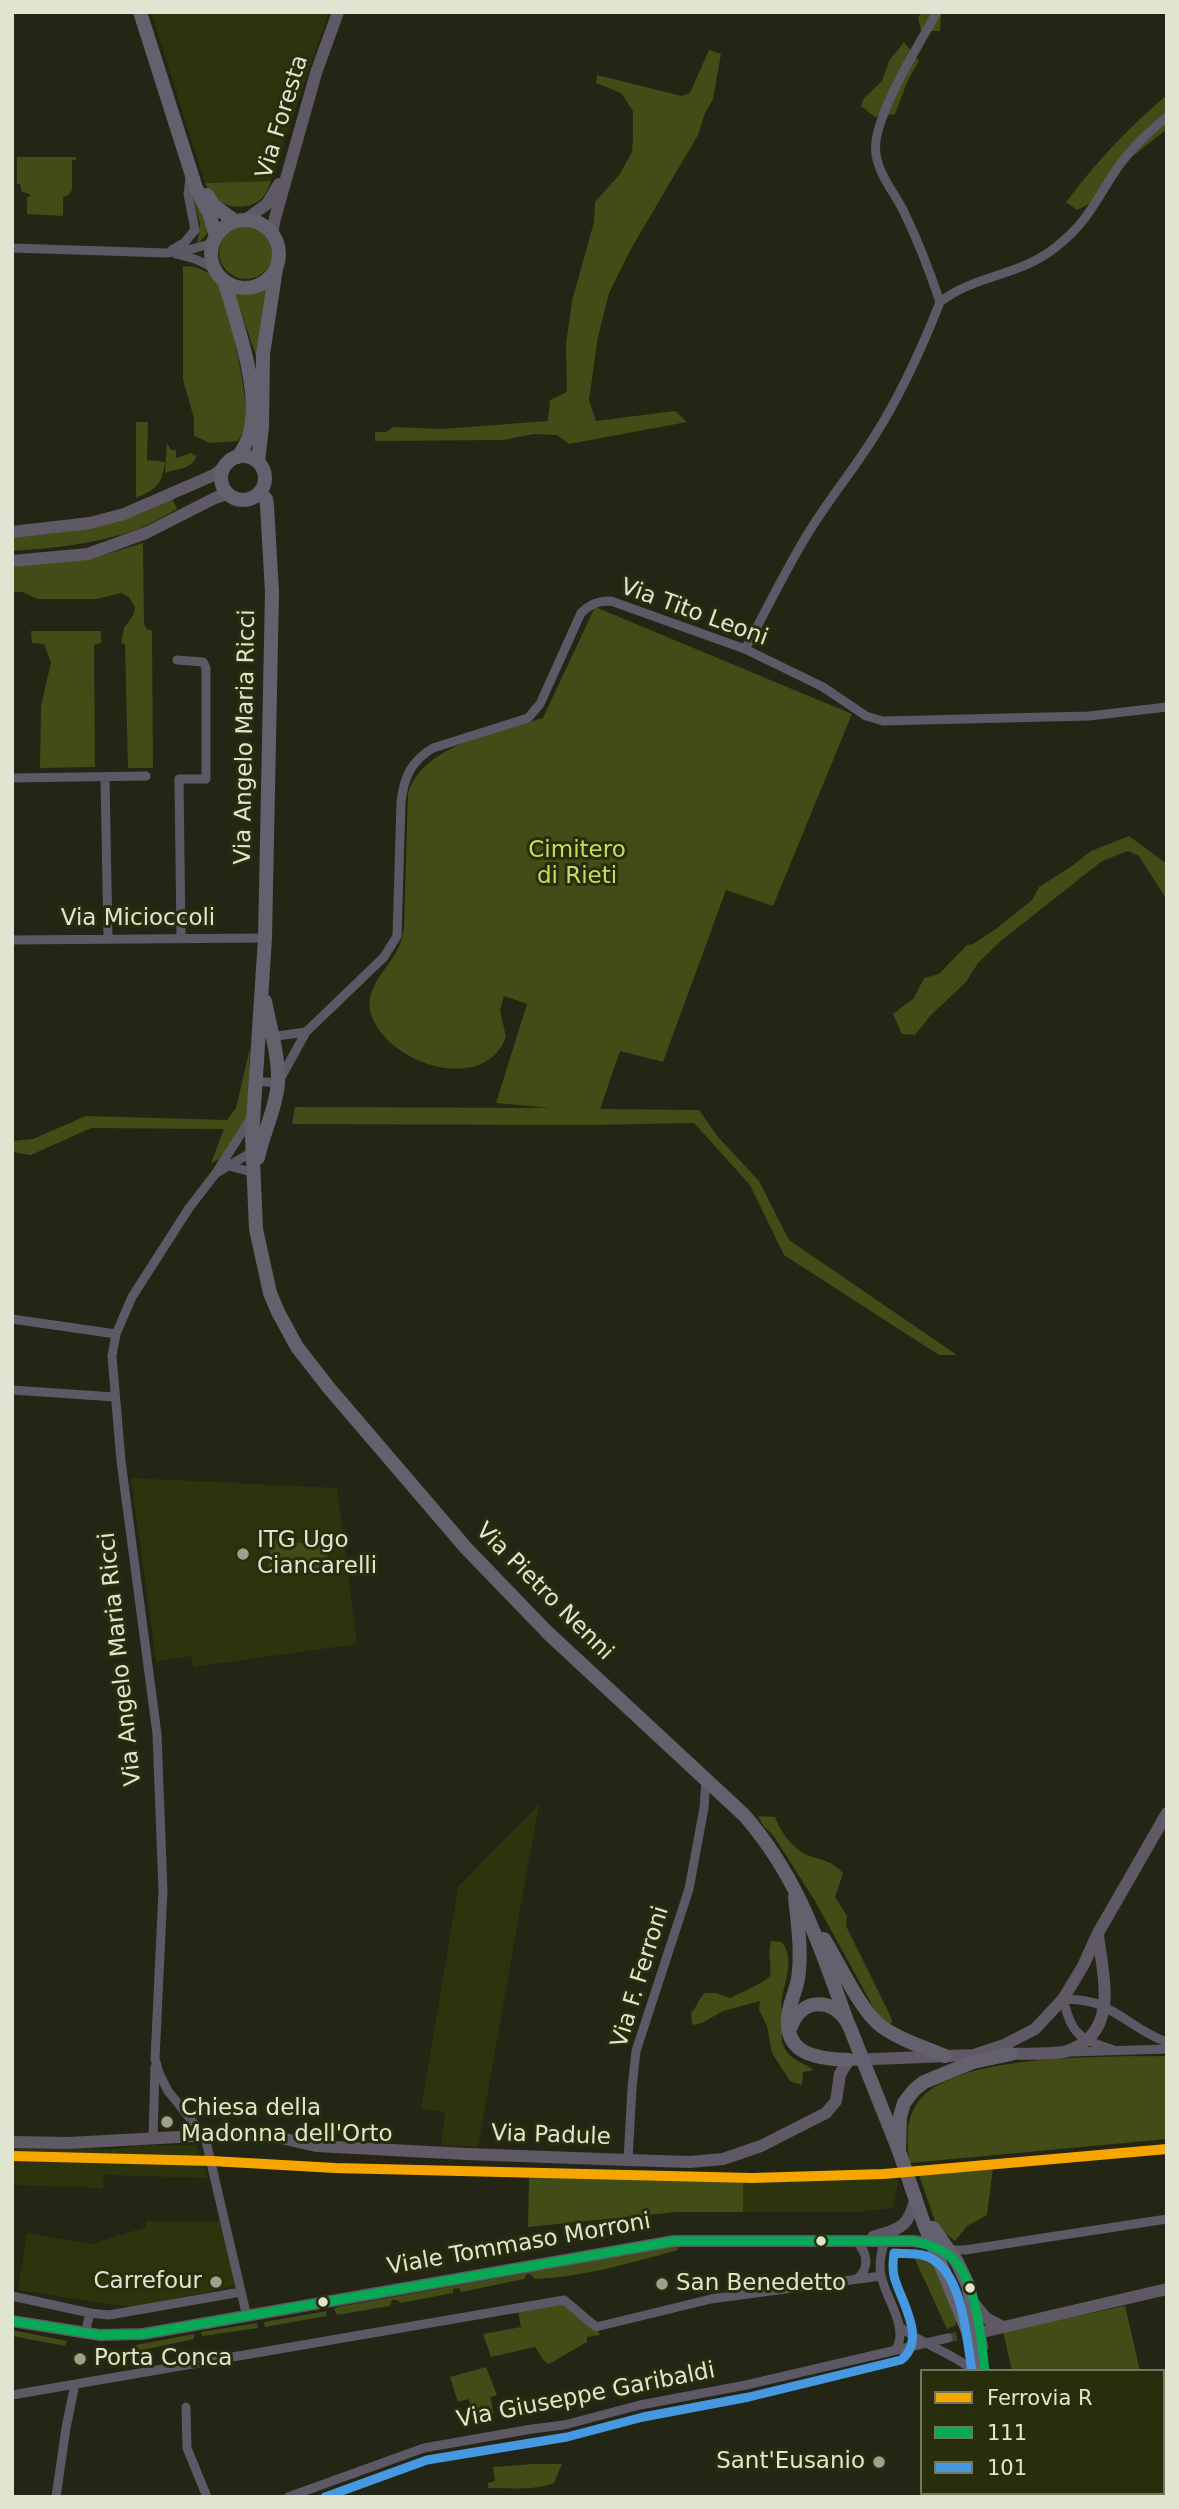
<!DOCTYPE html>
<style>
body{margin:0}
#map{position:relative;width:1179px;height:2509px;overflow:hidden;background:#232614;font-family:"DejaVu Sans",sans-serif}
canvas{display:block}
.frame{position:absolute;inset:0;border:14px solid #dfe5d1;pointer-events:none}
.legend{position:absolute;left:920px;top:2369px;width:245px;height:126px;box-sizing:border-box;background:#282e0c;border:2px solid #71775b;margin:0;padding:9px 12px;list-style:none;font-size:21px;color:#dfe5d1}
.legend li{display:flex;align-items:center;gap:14px;height:35px}
.legend b{width:35px;border:2px solid #71775b}
</style>
<div id="map">
<canvas width="1179" height="2509"></canvas>
<div class="frame"></div>
<ul class="legend">
<li><b style="height:9px;background:#f7a600"></b>Ferrovia R</li>
<li><b style="height:9px;background:#06aa56"></b>111</li>
<li><b style="height:9px;background:#4699e1"></b>101</li>
</ul>
</div>
<script>
const g = document.querySelector('canvas').getContext('2d');
g.lineJoin = 'round';
function fill(path, color) {
  g.fillStyle = color;
  g.fill(path, 'evenodd');
}
function trace(path, color, width, dash) {
  g.strokeStyle = color;
  g.lineWidth = width;
  g.lineCap = dash ? 'butt' : 'round';
  g.setLineDash(dash || []);
  g.stroke(path);
}
function write(font, color, halo, rows, align = 'center') {
  g.font = font + ' "DejaVu Sans",sans-serif';
  g.lineWidth = 6;
  g.setLineDash([]);
  g.textBaseline = 'middle';
  g.strokeStyle = halo;
  g.fillStyle = color;
  for (const [text, x, y, turn = 0] of rows) {
    g.save();
    g.translate(x, y);
    g.rotate((+turn || 0) * Math.PI / 180);
    g.textAlign = isNaN(turn) ? turn : align;
    if (halo) g.strokeText(text, 0, 0);
    g.fillText(text, 0, 0);
    g.restore();
  }
}
fill(new Path2D(`
 M151,12H329L271,181L205,183Z
 M131,1478L337,1488L357,1644L194,1667L191,1656L156,1662Z
 M539,1804L478,2147L441,2145L445,2112L421,2109L458,1887Z
 M196,2145L208,2178L104,2175L103,2188L12,2185V2147L118,2149L135,2146Z
 M899,2179L893,2208L857,2212H743V2181Z
 M146,2221H224L239,2285L135,2308L18,2290L27,2233L91,2244L146,2227Z`), '#2d330c');
fill(new Path2D(`
 M921,12H941L940,31H921L918,18Z
 M904,42L919,61L908,80L895,114L875,117L861,106L864,98L882,81L889,61Z
 M709,50L721,54L713,99L705,113L698,135L632,247L609,293L598,337L589,400L596,421L675,411L687,422L569,444L557,435L534,434L503,440L375,441V432H386L393,427L442,429L548,421L550,400L567,392L566,344L572,301L594,222L595,202L620,174L632,152L633,136V111L621,93L596,83L597,75L682,96L690,93Z
 M1167,95V129L1122,165L1095,201L1077,210L1066,202C1096,162 1129,127 1167,95Z
 M17,157H76V160H72V190L67,196L63,197V216L27,214V197H30V194L22,192L20,184H17Z
 M271,181C268,188 266,195 260,200C250,209 228,208 218,201C212,197 208,189 205,183Z
 M195,196L209,232L197,244L200,224L193,197Z
 M219 252a27 27 0 1 1 54 0a27 27 0 1 1-54 0Z
 M183,266C196,266 207,270 216,280C227,292 251,410 246,427C245,431 240,437 238,441L210,443L194,436V418L183,380Z
 M268,286L257,359L234,291L251,293Z
 M136,422H148L147,460L165,462C162,484 157,489 136,498Z
 M167,443L171,450H176V458L192,453L194,456L197,455C192,470 177,468 165,473Z
 M172,498L177,509C164,516 151,524 138,529C98,544 54,548 12,551V536L94,528Z
 M143,543L144,624L147,629L152,631L153,768H128L125,644L121,643L124,628L134,614L135,607L129,597L121,593L97,599H38L22,592H12V565L93,558Z
 M595,607L852,714L773,906L726,890L663,1062L620,1051L600,1109L699,1110L718,1137L759,1181L789,1240L957,1355H939L784,1255L750,1185L694,1123L587,1125L292,1124L295,1107L550,1108L496,1103L527,1004L504,996L500,1010L506,1037C504,1041 502,1047 498,1051C466,1090 388,1059 372,1017C361,987 391,968 400,944C402,939 403,933 404,928L408,794C422,744 500,732 543,718Z
 M31,631H101V643L94,645L95,767L40,768L41,706L51,662L44,644L32,643Z
 M1129,836L1167,864V900L1139,856L1128,851L1102,861L1002,940L978,963L966,982L931,1015L915,1035L902,1034L893,1014L914,998L924,978L939,974L967,945L973,944L996,929L1032,900L1039,887L1072,866L1091,851Z
 M250,1048L247,1123L229,1155L211,1163L224,1129L91,1128L31,1155L12,1152V1141L33,1139L86,1116L227,1120L236,1108Z
 M272,1539L328,1547L324,1575L268,1568Z
 M758,1816L775,1817C780,1830 790,1845 803,1853C819,1861 829,1858 843,1873L835,1897L847,1916L846,1926L891,2017L892,2022L888,2025L876,2012L815,1901L773,1835L764,1827Z
 M771,1941L782,1942C796,1961 783,1984 781,2005C781,2009 783,2012 784,2016C785,2030 777,2038 787,2052C793,2060 805,2064 814,2070L803,2072L802,2085L790,2081L772,2053L767,2026L759,2010L760,2001L723,2011L702,2023L692,2025L691,2013C697,2008 697,2000 705,1993H716L730,1998L761,1983L770,1976C772,1963 767,1954 771,1941Z
 M1167,2056V2139L910,2163C907,2144 905,2122 916,2105C948,2052 1109,2057 1167,2056Z
 M993,2168L987,2215L967,2226L955,2241L937,2227L919,2175Z
 M529,2177L743,2181V2212H677L528,2227Z
 M678,2246V2250C630,2263 584,2277 535,2279L530,2274H527L524,2279L461,2292L459,2288L453,2289V2293L400,2303L398,2300H392L390,2306L337,2315L334,2309L337,2307Z
 M914,2249L928,2252L934,2260L957,2316L956,2325L947,2329L914,2257L917,2256Z
 M564,2300L596,2327L600,2335L587,2337V2342L549,2364L544,2361L535,2347L491,2357L483,2334L521,2327L518,2311Z
 M1125,2306L1140,2371H1012L1003,2331Z
 M327,2311L326,2316L265,2327L264,2322Z
 M257,2323L258,2328L202,2336L201,2332Z
 M12,2330L67,2341L65,2346L12,2336Z
 M194,2334V2339L138,2351L136,2345Z
 M486,2367L497,2395L490,2397L494,2413L476,2415L468,2399L458,2402L450,2377Z
 M533,2464H562L554,2483C533,2491 510,2488 488,2488V2483L495,2481L493,2467Z`), '#424c16');
trace(new Path2D(`
 M948,2338L959,2336`), '#3f4330', 9, [9, 4.5]);
trace(new Path2D(`
 M12,248L167,253L192,249L213,243
 M172,250L184,243L195,230L188,194L190,178
 M176,254L195,259L214,268
 M940,302C976,274 1019,277 1056,247C1086,223 1092,207 1112,176C1126,154 1147,133 1167,117
 M745,649C765,613 783,575 804,540C825,504 852,472 874,437C900,396 922,348 940,302C930,272 918,241 904,212C895,193 879,176 876,154C870,121 920,43 937,12
 M177,660L203,662L206,668V779H179L181,938
 M105,777L108,939
 M12,778L146,776
 M12,940L265,938
 M270,1037L306,1032
 M254,1081L278,1083L306,1032L384,957L397,936L401,802C404,777 411,761 433,748L528,718L540,704L581,613C590,604 598,601 611,601L745,649L823,687L866,716L883,721L1089,716L1167,707
 M229,1166L255,1173
 M218,1172L254,1151
 M12,1319L116,1334
 M12,1390L115,1397
 M1114,2050C1079,2039 1072,2035 1063,1999C1077,2000 1090,2000 1102,2006C1125,2016 1142,2034 1167,2042
 M1071,2052L1167,2049
 M153,2139L155,2067
 M628,2160L632,2088L636,2051L689,1889L704,1808L706,1780
 M885,2240C881,2252 878,2267 882,2279C887,2300 909,2329 896,2349
 M856,2241C868,2253 870,2268 857,2279
 M948,2250H965L1167,2219
 M12,2296L90,2313L109,2315L241,2292
 M247,2317L205,2137L168,2091L159,2073L155,2059L163,1891L157,1734L121,1461L112,1356L116,1334L132,1297L189,1208L216,1173L251,1118
 M900,2327C923,2345 951,2352 974,2371
 M85,2333L90,2313
 M12,2395L564,2300L596,2327L711,2299L881,2276
 M186,2407L187,2448L207,2497
 M56,2497L66,2428L75,2384
 M288,2497L424,2448L532,2429L564,2425L640,2405L746,2385L948,2338`), '#5d5865', 9);
trace(new Path2D(`
 M245,220L267,204L279,184
 M272,234L275,218L316,73L338,12
 M12,532L90,523L124,514L214,475L223,468
 M12,561L88,554L146,533L215,498L227,494
 M1002,2054C1022,2053 1043,2055 1063,2052C1069,2051 1077,2047 1083,2043C1117,2019 1102,1970 1098,1935
 M12,2142L68,2143L233,2134L268,2135L316,2146L467,2154L628,2160L690,2162L723,2159L761,2146L826,2113L836,2101L840,2074L849,2060L974,2055L1004,2045L1035,2029L1063,1999L1083,1966L1098,1933L1167,1813
 M873,2237C902,2228 909,2227 916,2196
 M972,2301L986,2318L1003,2327
 M12,2321L100,2335L143,2334L674,2241H913L928,2243L939,2250
 M978,2333L1167,2289`), '#5e5964', 12);
trace(new Path2D(`
 M140,12L196,188L209,213L216,236
 M207,195L214,206L235,221
 M211 254a34 34 0 1 1 68 0a34 34 0 1 1-68 0Z
 M224,280C236,322 261,389 250,432C248,442 243,449 238,457
 M221 478a22 22 0 1 1 44 0a22 22 0 1 1-44 0Z
 M258,462L262,427L263,354L276,269
 M260,493L266,499L267,506L272,592L265,938L252,1137L256,1229L270,1293L278,1312L297,1347L329,1388L466,1548L548,1633L744,1815C799,1878 819,1944 847,2021
 M258,1158C263,1133 276,1109 278,1083C279,1055 270,1028 265,1001
 M795,1897C798,1925 802,1952 798,1979C796,1990 791,2000 789,2011C781,2054 816,2059 849,2060
 M824,1939C839,1963 860,2010 881,2026C900,2040 924,2047 945,2056
 M791,2027C801,1998 832,1997 847,2022C851,2028 853,2036 856,2043
 M933,2228L957,2262L968,2285L981,2347
 M976,2371L970,2336L924,2224L899,2151L900,2117L904,2103L914,2090L924,2082L973,2062L1011,2054
 M999,2493V2497`), '#65606d', 14);
trace(new Path2D(`
 M856,2043L899,2151`), '#65606d', 14);
trace(new Path2D(`
 M12,2321L100,2335L143,2334L674,2241H913C927,2244 943,2249 953,2259C977,2282 981,2340 985,2371`), '#06aa56', 9);
trace(new Path2D(`
 M325,2497L427,2460L567,2437L643,2417L749,2397L901,2360C928,2339 900,2300 894,2276C892,2268 893,2261 894,2253C903,2254 913,2253 922,2255C963,2264 966,2337 972,2371`), '#4699e1', 9);
trace(new Path2D(`
 M12,2156L212,2161L335,2168L752,2178L884,2174L1167,2149`), '#f7a600', 10);
for (const [x, y, r, color] of [
 [243,1554,7,"#9da28f"],
 [167,2122,7,"#9da28f"],
 [821,2241,6,"#dfe5d1"],
 [216,2282,7,"#9da28f"],
 [662,2284,7,"#9da28f"],
 [970,2288,6,"#dfe5d1"],
 [323,2302,6,"#dfe5d1"],
 [80,2359,7,"#9da28f"],
 [879,2462,7,"#9da28f"]
]) {
  const dot = new Path2D();
  dot.arc(x, y, r, 0, 2 * Math.PI);
  g.fillStyle = color;
  g.fill(dot);
  trace(dot, '#282e0c', 2.5);
}
write('23px', '#dfe5d1', '#282e0c', [
 ["Via Foresta",283,117,-73],
 ["Via Tito Leoni",694,613,20],
 ["Via Angelo Maria Ricci",246,737,-89],
 ["Via Micioccoli",138,919],
 ["Via Pietro Nenni",544,1592,45],
 ["Via Angelo Maria Ricci",121,1659,-96],
 ["Via F. Ferroni",641,1977,-73],
 ["Via Padule",551,2136,2],
 ["Viale Tommaso Morroni",519,2245,-10],
 ["Via Giuseppe Garibaldi",586,2396,-11]
]);
write('23px', '#c5de5f', '#282e0c', [
 ["Cimitero",577,851],
 ["di Rieti",577,877]
]);
write('23px', '#dfe5d1', '#282e0c', [
 ["ITG Ugo",257,1541],
 ["Ciancarelli",257,1567],
 ["Chiesa della",181,2109],
 ["Madonna dell'Orto",181,2135],
 ["Carrefour",202,2282,"right"],
 ["San Benedetto",676,2284],
 ["Porta Conca",94,2359],
 ["Sant'Eusanio",865,2462,"right"]
], 'left');
</script>
